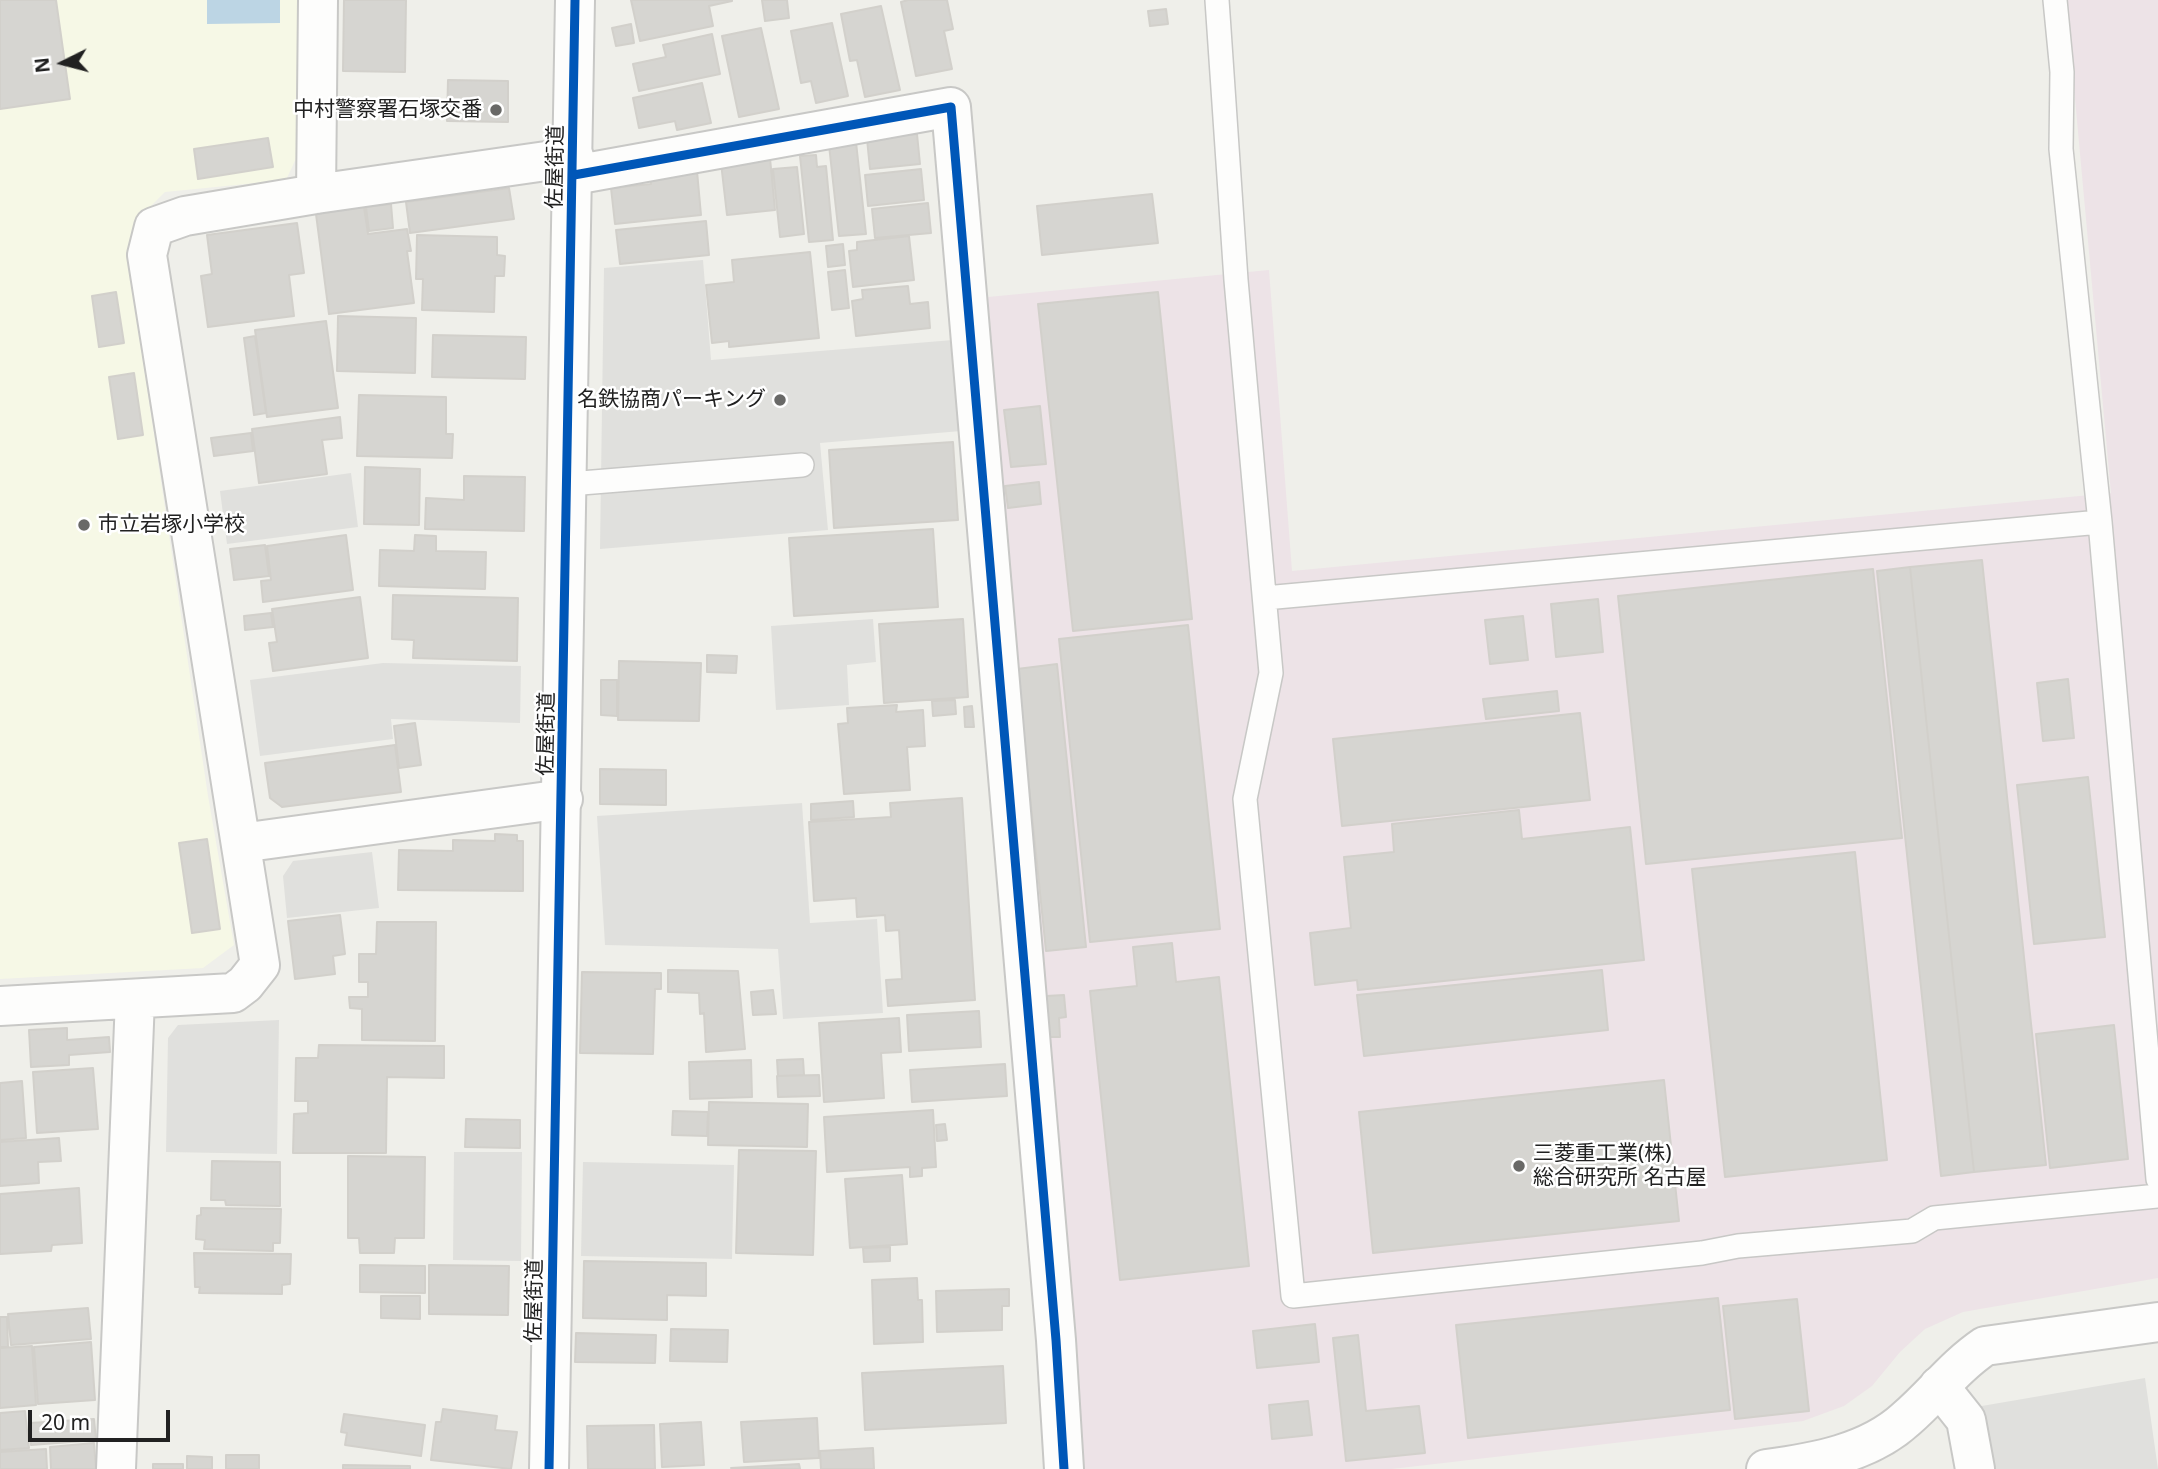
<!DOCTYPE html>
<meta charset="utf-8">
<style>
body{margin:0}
#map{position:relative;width:2158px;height:1469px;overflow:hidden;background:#efefea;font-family:"Noto Sans",sans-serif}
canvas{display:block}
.north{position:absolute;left:28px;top:28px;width:70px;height:70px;-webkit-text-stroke:5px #fff;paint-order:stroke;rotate:264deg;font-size:19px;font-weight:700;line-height:28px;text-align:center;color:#212121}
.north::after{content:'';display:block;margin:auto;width:24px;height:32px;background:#212121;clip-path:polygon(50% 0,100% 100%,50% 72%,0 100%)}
.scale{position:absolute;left:28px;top:1410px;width:142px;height:32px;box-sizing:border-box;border:4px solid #212121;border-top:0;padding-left:9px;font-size:21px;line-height:24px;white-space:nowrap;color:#212121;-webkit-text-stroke:5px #fff;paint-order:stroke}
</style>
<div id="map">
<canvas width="2158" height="1469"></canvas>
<div class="north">N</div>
<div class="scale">20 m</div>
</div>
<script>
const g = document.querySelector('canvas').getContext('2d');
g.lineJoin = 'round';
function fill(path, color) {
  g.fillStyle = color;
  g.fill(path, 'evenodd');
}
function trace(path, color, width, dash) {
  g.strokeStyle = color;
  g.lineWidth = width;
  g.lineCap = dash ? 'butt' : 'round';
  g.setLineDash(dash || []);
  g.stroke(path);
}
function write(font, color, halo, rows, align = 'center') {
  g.font = font + ' "Noto Sans","Noto Sans JP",sans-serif';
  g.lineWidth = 5;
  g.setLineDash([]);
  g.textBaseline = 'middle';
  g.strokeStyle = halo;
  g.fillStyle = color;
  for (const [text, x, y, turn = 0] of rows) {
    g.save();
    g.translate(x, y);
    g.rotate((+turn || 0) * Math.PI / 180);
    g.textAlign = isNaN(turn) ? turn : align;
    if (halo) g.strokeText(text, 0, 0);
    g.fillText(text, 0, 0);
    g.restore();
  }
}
fill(new Path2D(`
 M2066,0H2158V1278L1963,1312L1925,1329L1900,1352L1872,1386L1844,1406L1803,1421L1392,1469H1078L988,297L1269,270L1292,571L2111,493Z`), '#ede3e7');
fill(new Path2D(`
 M0,0H299L300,150L286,180L165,192L140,217L127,254L208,796L234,945L203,968L0,979Z`), '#f6f8e6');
fill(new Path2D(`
 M703,260L711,360L953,340L961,431L820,443L828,530L600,549L604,268Z
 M351,473L358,527L227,544L220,491Z
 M873,619L876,662L847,665L849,705L776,710L771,626Z
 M383,663L521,666L520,723L391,719L393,739L260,756L250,680Z
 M802,803L810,923L877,919L883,1013L783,1019L778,949L605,945L597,816Z
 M372,852L379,908L287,918L283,876L293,861Z
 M279,1020L277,1154L166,1152L168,1038L178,1025Z
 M454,1152H522L521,1261L453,1260Z
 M583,1162L734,1165L732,1259L581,1256Z
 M2145,1378L2158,1469H1987L1976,1407Z`), '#e0e0dd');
fill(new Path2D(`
 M207,0H280V23L207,24Z`), '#bcd5e4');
const building = new Path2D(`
 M0,0H56L70,99L0,109Z
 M344,0H406L405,72L343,71Z
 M631,0H732V1L709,6L713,26L640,41Z
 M762,0H787L789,18L765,21Z
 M908,0H947L953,29L944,31L952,69L916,76L901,2Z
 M881,6L900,90L865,97L857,60L850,61L841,14Z
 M1166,9L1168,24L1150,26L1148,11Z
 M832,23L848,96L816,103L811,81L801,83L791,31Z
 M631,24L634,43L616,46L612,28Z
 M761,28L779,109L739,117L722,36Z
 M712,34L720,74L639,91L633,64L666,57L663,45Z
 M448,80L508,81V122L447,121Z
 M702,83L711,123L677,130L675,121L639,128L633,98Z
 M917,134L920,164L870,169L867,139Z
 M268,138L273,167L198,179L194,149Z
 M856,142L866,234L839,236L829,145Z
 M816,155L817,167L826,166L833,240L809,242L800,156Z
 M770,158L775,210L727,215L721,163Z
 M797,167L804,234L780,237L773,169Z
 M921,169L924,200L868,206L865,175Z
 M697,171L701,215L615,224L611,188L651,184L650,176Z
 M509,188L514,219L410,233L406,202Z
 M1152,194L1158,243L1042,255L1037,206Z
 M928,203L931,233L875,238L872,209Z
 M391,204L393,228L369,231L366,207Z
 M364,207L368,234L407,229L411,251H407L414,303L329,314L316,214Z
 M706,221L709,255L620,264L616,230Z
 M297,223L304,273L289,275L294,316L208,327L201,276L212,274L207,235Z
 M417,235L497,237V255L505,256L504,276H495L494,312L422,310L423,279H416Z
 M909,236L914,280L853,287L849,251L857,250V242Z
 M843,244L845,265L828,267L826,246Z
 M810,252L819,338L729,347V341L712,343L706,285L734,282L732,260Z
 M845,270L849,308L832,310L828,272Z
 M908,286L910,304L928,302L930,328L856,336L852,301L863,299L862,290Z
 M116,292L124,343L99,347L92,296Z
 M1158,292L1192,619L1073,631L1038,304Z
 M338,316L416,318L415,373L337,371Z
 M326,321L338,408L267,417L255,330Z
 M433,335L526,337L525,379L432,377Z
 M255,336L266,413L254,415L244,338Z
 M134,373L143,435L118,439L109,377Z
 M359,395L446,397V434H453L452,458L357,456Z
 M1040,406L1046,464L1011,467L1004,410Z
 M340,417L342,438L322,440L327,474L259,483L252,429Z
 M251,433L253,451L214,456L211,438Z
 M953,442L958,520L834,528L829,450Z
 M365,467L420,469L419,525L364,524Z
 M464,476L525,477L524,531L425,529L426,498L464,500Z
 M1039,482L1041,504L1008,508L1005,486Z
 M933,529L938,607L794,616L789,538Z
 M346,535L353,590L263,602L261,581L271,580L267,546Z
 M415,535L436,536V551L486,552L485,589L379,586L380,550L414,551Z
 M265,545L269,576L234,580L230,549Z
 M1982,560L2046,1165L1974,1172L1910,567Z
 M1910,567L1974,1172L1941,1176L1877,571Z
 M1873,569L1902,838L1646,864L1618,596Z
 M393,595L518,598L517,661L413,658L414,640L392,639Z
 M360,597L368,658L273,671L269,643L277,642L272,609Z
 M1598,599L1603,652L1556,657L1551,604Z
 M271,613L273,627L245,630L244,616Z
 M1523,616L1528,660L1490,664L1485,620Z
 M963,619L968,697L884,703L879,624Z
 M1188,625L1220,929L1090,942L1059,639Z
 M707,655L737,656L736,673L707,672Z
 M619,661L701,663L699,721L618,720Z
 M1057,664L1086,947L1046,951L1017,669Z
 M2068,679L2074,738L2043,741L2037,683Z
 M601,680H617V716L601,715Z
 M1557,691L1559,711L1486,719L1483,699Z
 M955,700L956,714L933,716L932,701Z
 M897,705L896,712L923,710L925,746L907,747L910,790L844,794L838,724L848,723L847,708Z
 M972,706L974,727H965L964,707Z
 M1580,713L1590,800L1342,826L1333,739Z
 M415,723L421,765L399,768L394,726Z
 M395,745L401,792L282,807L270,798L265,763Z
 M600,769L666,770V805L600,804Z
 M2088,777L2105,937L2034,944L2017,785Z
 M962,798L975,1000L888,1006L886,980L902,979L899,930L886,931L885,915L857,917L856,898L814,901L809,822L891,817L890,803Z
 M853,801L854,817L811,820V804Z
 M1519,810L1522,839L1630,827L1644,960L1358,990L1357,980L1315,985L1310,933L1351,928L1344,857L1394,852L1392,824Z
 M495,834L517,835V841H523V891L398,890L399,850L453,851V840L495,841Z
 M207,839L220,929L192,933L179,843Z
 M1855,852L1887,1160L1725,1177L1692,869Z
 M340,915L345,954L333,956L335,974L295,979L288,921Z
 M377,922H436L435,1041L362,1040V1009L350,1008L349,997H368V982H359V954H376Z
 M1172,943L1176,982L1219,977L1249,1266L1120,1280L1090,991L1137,986L1133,947Z
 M668,970L738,971L745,1049L706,1052L704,1013L700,1014L699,993L668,992Z
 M1602,970L1608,1030L1364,1056L1357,995Z
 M582,972L661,973V989H655L653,1054L580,1053Z
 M773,990L776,1014L753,1015L751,992Z
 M1064,995L1066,1017L1059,1018L1060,1037H1049L1046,996Z
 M979,1011L981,1047L909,1051L907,1015Z
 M899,1018L901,1052L881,1053L884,1098L824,1102L819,1023Z
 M2114,1025L2128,1159L2050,1168L2036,1034Z
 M67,1028V1040L109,1037L110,1052L69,1055V1065L31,1067L29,1030Z
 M319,1045L444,1046V1078L387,1077L386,1153H293L294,1114L308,1113V1101H295L296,1058H318Z
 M803,1059L804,1075L778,1076L777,1060Z
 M751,1060L752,1097L690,1099L689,1062Z
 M1005,1064L1007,1096L912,1102L910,1070Z
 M93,1068L98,1129L37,1133L33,1072Z
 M819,1075L820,1096L778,1097L777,1076Z
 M1664,1080L1679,1221L1373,1253L1359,1112Z
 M22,1081L26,1138L0,1140V1083Z
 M709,1102L808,1104L807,1147L708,1145Z
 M933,1110L936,1167L922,1168V1176L910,1177V1167L827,1172L824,1117Z
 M673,1111L708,1112L707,1136L672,1135Z
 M466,1119L520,1120V1148L465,1147Z
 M945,1124L947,1140L937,1141L936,1125Z
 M59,1138L61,1161L38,1162L39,1183L0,1186V1142Z
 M739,1150L816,1151L813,1255L736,1253Z
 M348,1156L425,1157L424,1238H395L394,1253H360L359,1238H348Z
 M212,1161L280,1162V1206L226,1205L225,1200H211Z
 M902,1175L907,1244L850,1248L845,1179Z
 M79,1188L82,1243L52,1245L51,1251L0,1254V1194Z
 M201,1208L281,1209L280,1243H273V1251L204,1249L205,1240L196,1239L197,1216L201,1215Z
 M890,1247V1261L864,1262L863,1248Z
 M194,1253L291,1254L290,1284L282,1285V1294L199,1293L200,1287H195Z
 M584,1261L706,1263V1296L667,1295V1320L583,1318Z
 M360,1265L425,1266V1293L360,1292Z
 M429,1265L509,1266L508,1315L429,1314Z
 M917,1278L918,1300H922L923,1342L874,1344L872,1280Z
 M1009,1289V1306H1002V1330L937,1332L936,1291Z
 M381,1296H420V1319L381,1318Z
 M1718,1298L1730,1410L1468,1438L1456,1325Z
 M1797,1299L1809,1411L1735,1419L1723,1306Z
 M88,1308L91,1339L11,1345L8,1314Z
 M0,1317H7L8,1347H0Z
 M1315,1324L1319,1362L1257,1368L1253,1331Z
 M671,1329L728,1330L727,1362L670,1361Z
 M576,1333L656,1335L655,1363L575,1362Z
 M1358,1335L1366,1411L1419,1406L1425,1453L1346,1461L1333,1338Z
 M91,1342L95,1400L38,1404L34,1347Z
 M32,1346L36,1405L0,1408V1348Z
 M1003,1366L1006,1423L865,1430L862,1373Z
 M1308,1401L1312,1435L1272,1439L1269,1405Z
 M443,1409L497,1416L495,1430L517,1432L511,1469L431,1460L436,1422H441Z
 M25,1411L29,1448L0,1450V1413Z
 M344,1414L425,1425L421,1456L345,1445L347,1433L341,1432Z
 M817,1418L819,1458L744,1462L741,1422Z
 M94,1419L96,1440L31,1445L30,1423Z
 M701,1422L704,1465L662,1467L660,1424Z
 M654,1425L655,1469H588L587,1426Z
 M94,1443L96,1469H51L50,1447Z
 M873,1448L874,1469H821L820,1451Z
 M46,1449L47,1469H0V1452Z
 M226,1455H259V1469H226Z
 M187,1456L212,1457V1469H187Z
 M153,1464H183V1469H153Z
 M799,1464L800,1469L731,1468Z
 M343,1465L410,1466V1469H343Z`);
fill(building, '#d6d5d1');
trace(building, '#d2d0cb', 2);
const service = new Path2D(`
 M1217,0L1236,280L1271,673L1245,799L1293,1296L1702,1253L1738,1246L1912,1231L1934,1218L2158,1196
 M2055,0L2062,72L2061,149L2100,522L2158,1179
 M569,484L802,465
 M1265,598L2100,522`);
const minor = new Path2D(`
 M574,175L951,107L1056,1340L1064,1469
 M316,194L318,0
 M241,843L563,799
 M0,1006L233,993L245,984L260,965L147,255L154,227L185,216L316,194L574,157
 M1939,1386L1966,1420L1975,1469
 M116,1469L135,999`);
const tertiary = new Path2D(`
 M549,1469L575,0
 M1766,1469C1814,1463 1869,1453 1906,1419C1934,1395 1954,1367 1985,1346L2158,1322`);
trace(service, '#c8c8c6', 26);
trace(minor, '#c8c8c6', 42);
trace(tertiary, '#c8c8c6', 42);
trace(service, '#fdfdfc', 23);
trace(minor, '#fdfdfc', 38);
trace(tertiary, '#fdfdfc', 38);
trace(new Path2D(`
 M574,175L951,107L1056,1340L1064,1469
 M549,1469L575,0`), '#0057b8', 9);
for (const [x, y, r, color] of [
 [496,110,7,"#696967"],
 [780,400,7,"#696967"],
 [84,525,7,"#696967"],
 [1519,1166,7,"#696967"]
]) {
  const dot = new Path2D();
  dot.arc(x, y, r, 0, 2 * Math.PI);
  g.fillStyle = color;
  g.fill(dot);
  trace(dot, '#fff', 2.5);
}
write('21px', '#212121', '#fff', [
 ["中村警察署石塚交番",482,110],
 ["名鉄協商パーキング",766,400],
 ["市立岩塚小学校",98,525,"left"],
 ["三菱重工業(株)",1533,1154,"left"],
 ["総合研究所 名古屋",1533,1178,"left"]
], 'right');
write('21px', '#212121', '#fff', [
 ["佐屋街道",556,167,-89],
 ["佐屋街道",547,734,-89],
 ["佐屋街道",535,1301,-89]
]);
</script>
